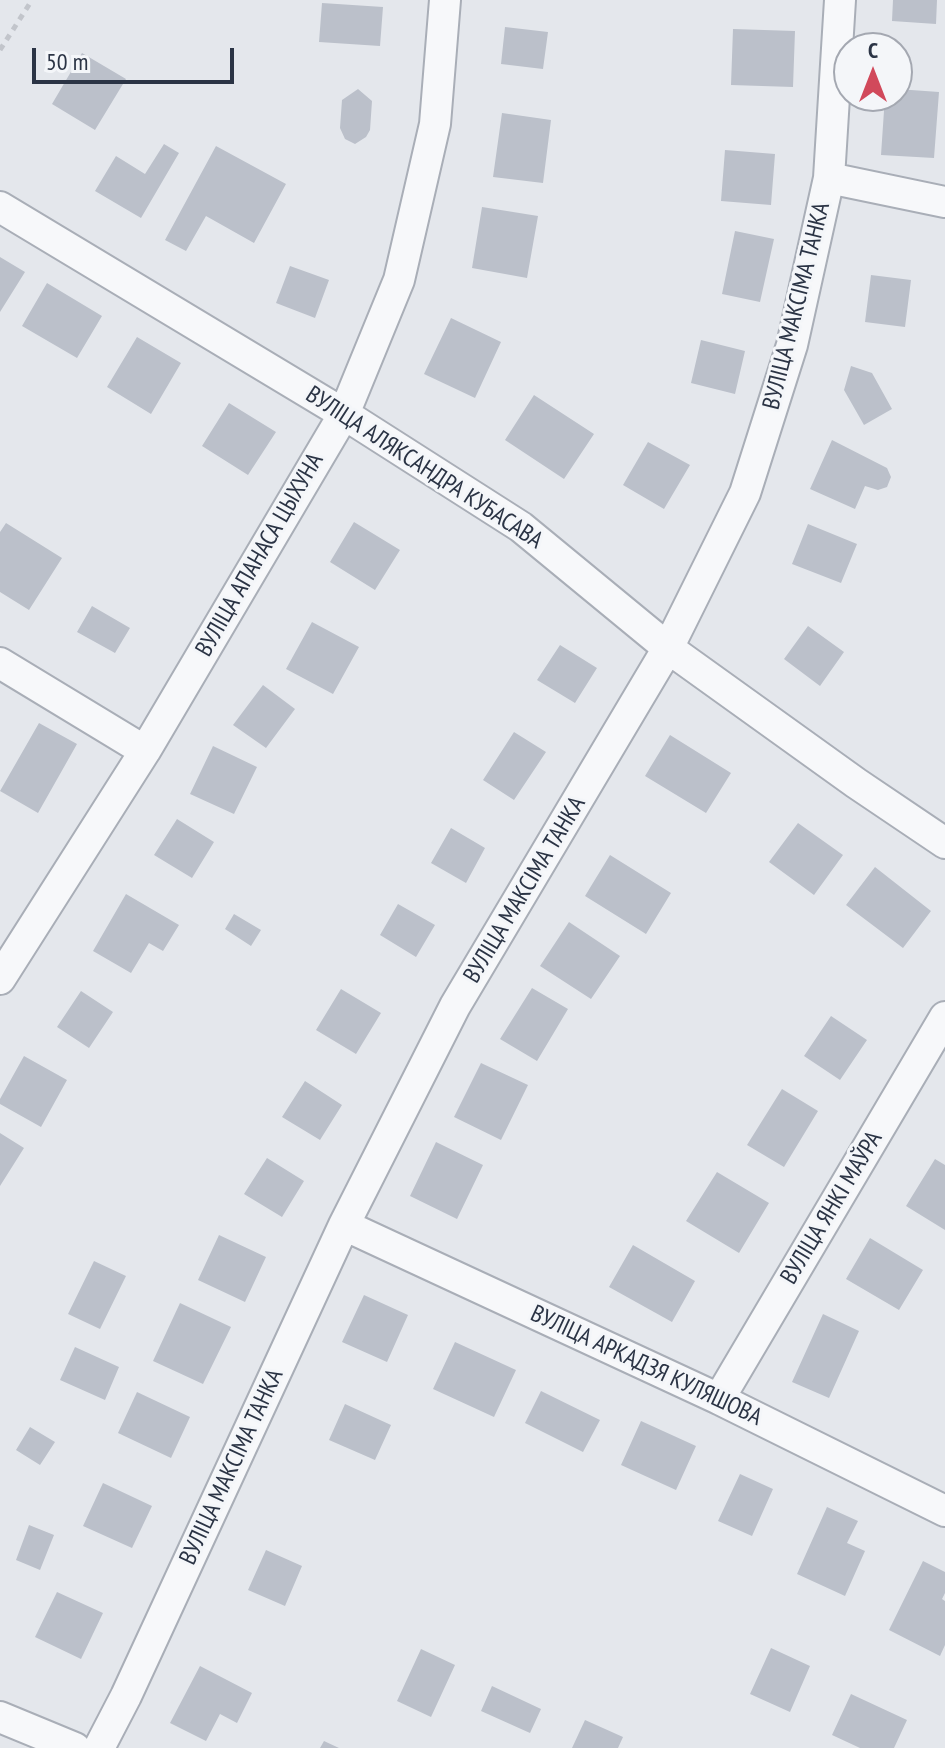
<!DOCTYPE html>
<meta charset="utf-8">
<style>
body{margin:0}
#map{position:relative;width:945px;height:1748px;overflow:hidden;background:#e4e7ec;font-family:"PT Sans Narrow",sans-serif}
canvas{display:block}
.north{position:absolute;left:833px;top:32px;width:80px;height:80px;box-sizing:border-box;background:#f4f6f9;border:2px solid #a4a8b1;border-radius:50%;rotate:0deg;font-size:22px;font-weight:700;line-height:32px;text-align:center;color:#2b3445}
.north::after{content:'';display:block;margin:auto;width:28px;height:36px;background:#d1495b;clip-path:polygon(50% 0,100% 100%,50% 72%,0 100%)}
.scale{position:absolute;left:32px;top:48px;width:202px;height:36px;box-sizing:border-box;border:4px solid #2b3445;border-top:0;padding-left:10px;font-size:24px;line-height:28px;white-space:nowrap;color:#2b3445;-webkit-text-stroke:6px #f4f6f9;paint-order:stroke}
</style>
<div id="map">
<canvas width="945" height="1748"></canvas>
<div class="north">С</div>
<div class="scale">50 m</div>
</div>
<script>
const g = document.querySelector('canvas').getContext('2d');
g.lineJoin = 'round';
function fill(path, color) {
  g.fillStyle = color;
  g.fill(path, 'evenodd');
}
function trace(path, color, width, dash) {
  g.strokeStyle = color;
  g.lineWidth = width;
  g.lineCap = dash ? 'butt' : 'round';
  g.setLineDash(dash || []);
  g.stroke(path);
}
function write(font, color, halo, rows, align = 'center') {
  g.font = font + ' "PT Sans Narrow",sans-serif';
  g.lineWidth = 6;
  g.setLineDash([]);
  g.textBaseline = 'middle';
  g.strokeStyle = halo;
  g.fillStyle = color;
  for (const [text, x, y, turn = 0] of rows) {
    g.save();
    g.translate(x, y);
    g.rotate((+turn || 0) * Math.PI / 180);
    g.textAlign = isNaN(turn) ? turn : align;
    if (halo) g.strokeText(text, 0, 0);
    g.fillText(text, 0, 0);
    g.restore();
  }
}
fill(new Path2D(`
 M893,0H937L936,24L892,21Z
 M322,3L383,7L380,46L319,42Z
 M505,27L548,32L543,69L501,64Z
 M733,29L795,31L793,87L731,85Z
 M82,53L126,79L95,130L52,104Z
 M358,89L372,101L370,130L366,137L355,144L345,139L340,128L342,100Z
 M897,89L939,92L934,158L881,155L885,96H897Z
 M502,113L551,120L543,183L493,177Z
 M164,144L179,153L141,218L95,191L116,156L145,174Z
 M216,146L286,184L254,243L206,216L186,251L165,240Z
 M725,150L775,154L771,205L721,201Z
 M482,207L538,216L527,278L472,268Z
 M735,231L774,239L760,302L722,294Z
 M0,257L25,272L0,312Z
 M290,266L329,280L315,318L276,303Z
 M871,275L911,280L905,327L865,322Z
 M47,283L102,316L77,358L22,326Z
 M451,318L501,342L475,398L424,374Z
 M137,337L181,363L151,414L107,387Z
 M701,340L745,351L735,394L691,383Z
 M851,366L872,373L892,409L864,425L844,390Z
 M534,395L594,434L564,479L505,440Z
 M229,403L276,432L248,475L202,446Z
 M832,440L887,468L891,477L887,487L878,490L865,486L855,509L810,489Z
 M648,442L690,465L664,509L623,485Z
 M354,522L400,550L375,590L330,562Z
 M6,523L62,558L29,610L0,592V532Z
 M808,524L857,544L841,583L792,564Z
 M92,606L130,628L115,653L77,632Z
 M312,622L359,647L333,694L286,669Z
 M808,626L844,652L820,686L784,659Z
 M560,645L597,668L575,703L537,680Z
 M263,685L295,709L266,748L233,725Z
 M39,723L77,744L38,813L0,791Z
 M514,732L546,752L514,800L483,780Z
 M670,735L731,773L706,813L645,776Z
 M213,746L257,767L234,814L190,794Z
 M177,819L214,842L192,878L154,855Z
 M798,823L843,855L814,895L769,862Z
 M451,828L485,848L466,883L431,863Z
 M610,855L671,893L646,934L585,896Z
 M875,867L931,911L903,948L846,905Z
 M126,894L179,925L163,951L149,943L131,973L93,951Z
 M398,904L435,925L416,957L380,935Z
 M234,914L261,930L251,946L225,929Z
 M569,922L620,956L591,999L540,966Z
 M532,988L568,1009L537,1061L500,1039Z
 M341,989L381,1013L356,1054L316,1030Z
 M81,991L113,1012L89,1048L57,1027Z
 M831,1016L867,1040L840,1080L804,1056Z
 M24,1056L67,1080L41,1127L0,1104V1099Z
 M481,1063L528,1085L501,1140L454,1117Z
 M305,1081L342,1105L320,1140L282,1117Z
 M782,1089L818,1111L784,1167L747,1145Z
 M0,1133L24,1148L0,1186Z
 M436,1142L483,1165L457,1219L410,1196Z
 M267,1158L304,1181L282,1217L244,1194Z
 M935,1159L945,1165V1230L906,1206Z
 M717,1172L769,1203L739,1253L686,1221Z
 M219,1235L266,1257L245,1302L198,1280Z
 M870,1238L923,1270L899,1310L846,1279Z
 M633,1245L695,1281L672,1322L609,1287Z
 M94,1261L126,1276L100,1329L68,1314Z
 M364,1295L408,1315L387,1362L342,1342Z
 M180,1303L231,1327L203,1384L153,1361Z
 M823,1314L859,1331L829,1398L792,1382Z
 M455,1342L516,1370L494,1417L433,1389Z
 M75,1347L119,1367L105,1400L60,1380Z
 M541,1391L600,1420L583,1452L525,1423Z
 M137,1392L190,1417L171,1458L118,1433Z
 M345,1404L391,1425L375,1460L329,1440Z
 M641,1421L696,1446L676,1490L621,1465Z
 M30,1427L55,1442L40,1465L16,1450Z
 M740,1474L773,1489L752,1536L718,1521Z
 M103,1483L152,1506L132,1548L83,1526Z
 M827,1507L858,1521L847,1543L865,1551L845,1596L797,1574Z
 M29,1525L54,1535L40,1570L16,1560Z
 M266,1550L302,1566L285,1606L248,1590Z
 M923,1561L945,1572V1593L942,1599L945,1601V1645L940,1656L889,1630Z
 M57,1592L103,1613L81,1659L35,1637Z
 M771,1648L810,1666L790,1712L750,1694Z
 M421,1649L455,1665L431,1717L397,1701Z
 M200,1666L252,1693L237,1723L220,1714L206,1741L170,1723Z
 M492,1686L541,1709L530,1733L481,1711Z
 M851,1694L907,1720L894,1748H860L832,1735Z
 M585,1720L623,1737L618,1748H572Z
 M324,1741L339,1748H320Z`), '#bbc0ca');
const minor = new Path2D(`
 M829,178L945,202
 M0,207L344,414L521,527L668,648L856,783L945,843
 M0,663L145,751
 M0,979L145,751L344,414L399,280L435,124L445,0
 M344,1225L719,1399L945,1511
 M719,1399L945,1017
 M0,1717L75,1748
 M99,1748L126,1696L344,1225L455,1006L668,648L745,493L792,345L829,178L840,0`);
trace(minor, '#a9aeb7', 34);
trace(new Path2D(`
 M0,50L32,0`), '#c2c5cb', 5, [6, 6]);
trace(minor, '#f7f8fa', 30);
write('24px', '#2b3445', '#f4f6f9', [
 ["ВУЛІЦА МАКСІМА ТАНКА",797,306,-76],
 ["ВУЛІЦА АЛЯКСАНДРА КУБАСАВА",424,468,33],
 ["ВУЛІЦА АПАНАСА ЦЫХУНА",260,555,-60],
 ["ВУЛІЦА МАКСІМА ТАНКА",525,890,-59],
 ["ВУЛІЦА ЯНКІ МАЎРА",832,1208,-59],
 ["ВУЛІЦА АРКАДЗЯ КУЛЯШОВА",646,1366,25],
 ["ВУЛІЦА МАКСІМА ТАНКА",232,1467,-65]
]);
</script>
